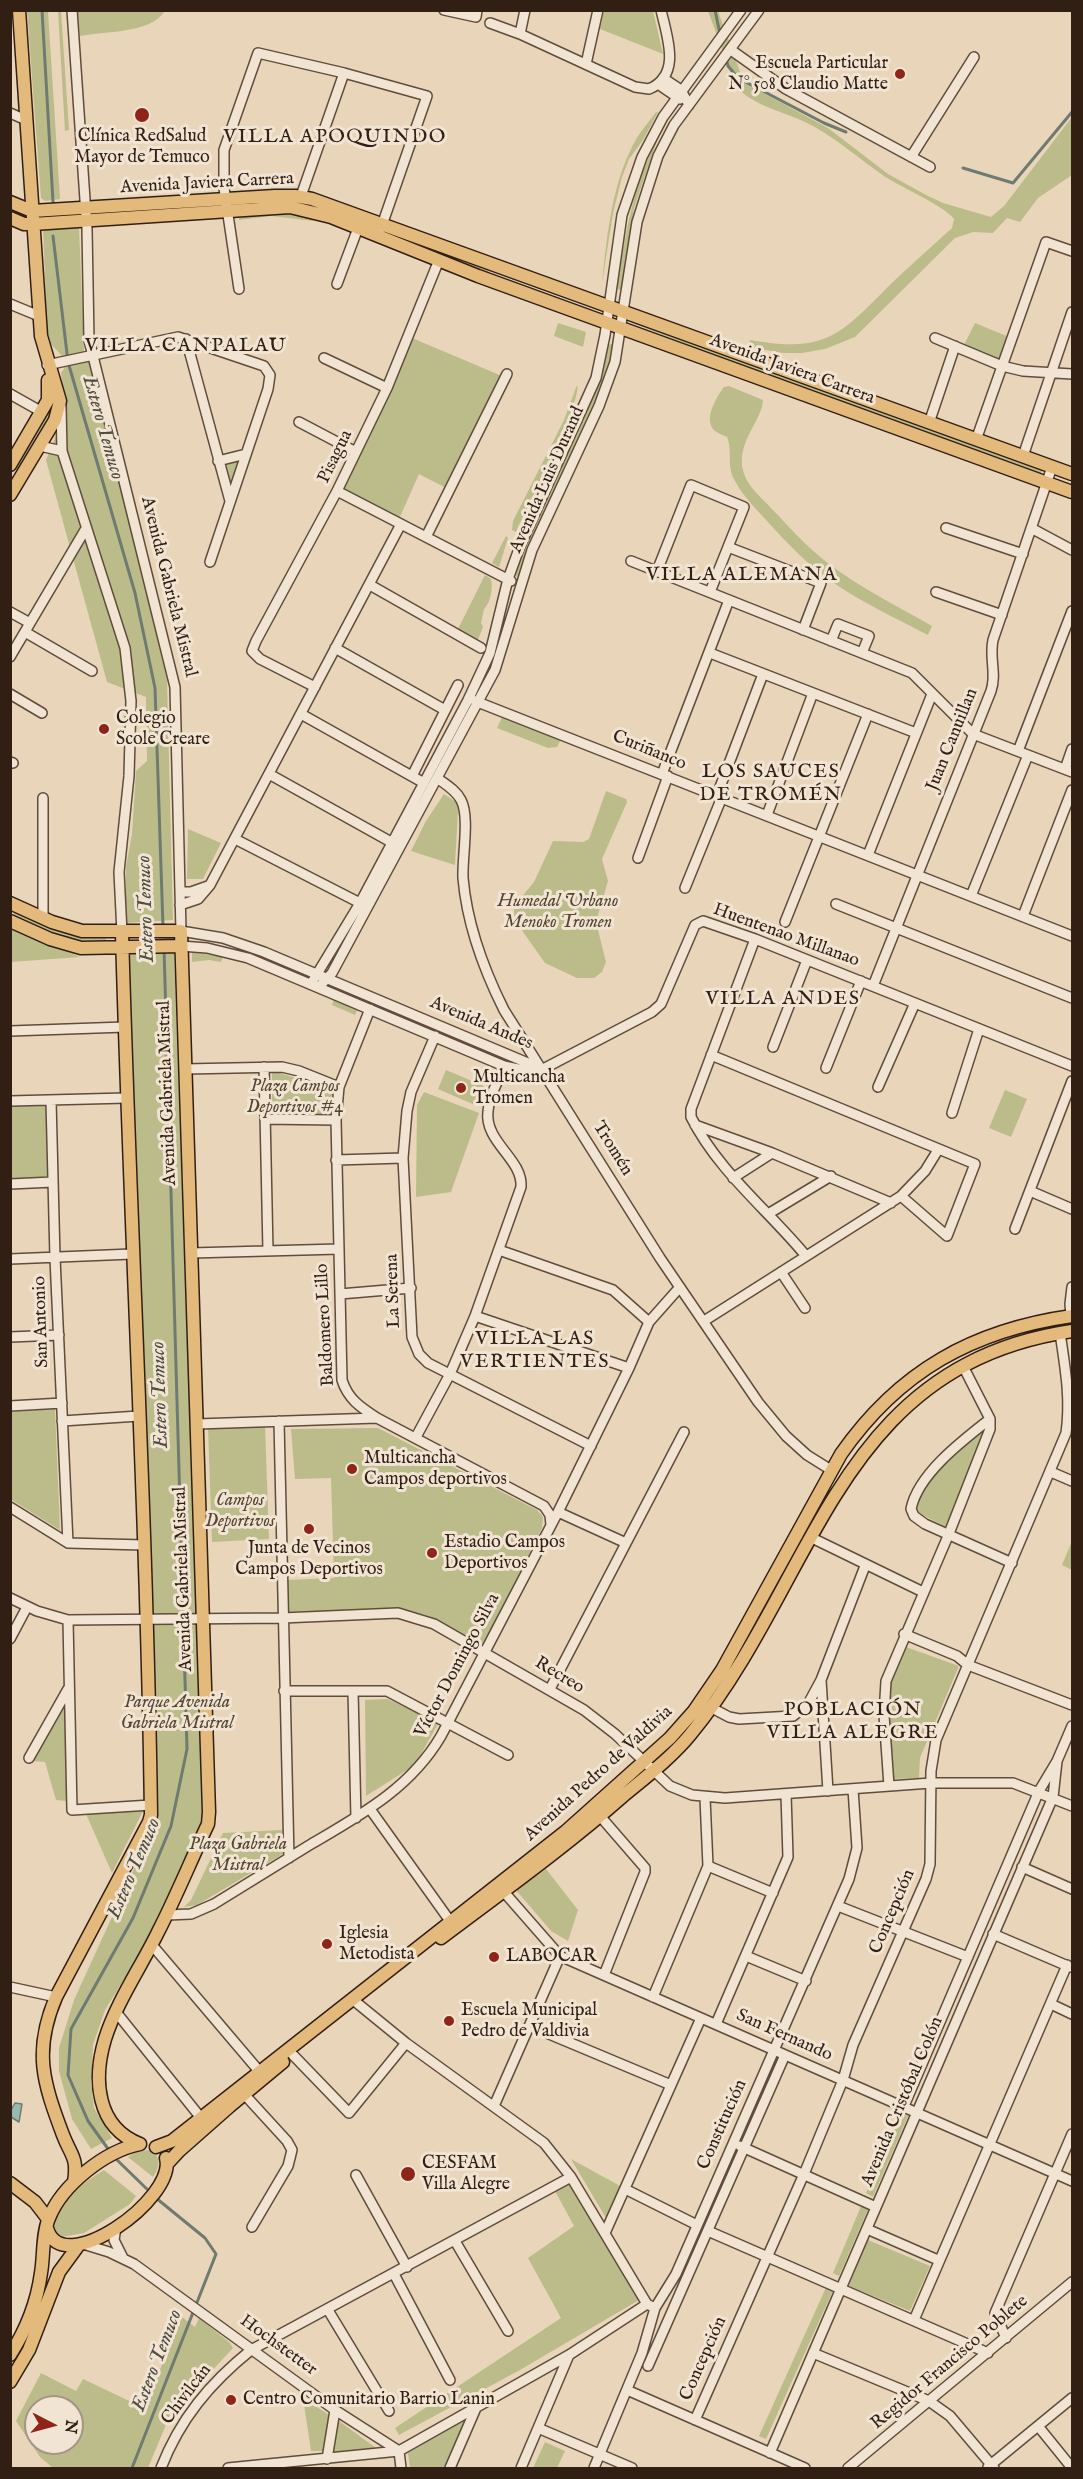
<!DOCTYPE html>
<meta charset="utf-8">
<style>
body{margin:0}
#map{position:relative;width:1083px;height:2479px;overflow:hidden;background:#e9d5b9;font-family:"IM FELL English",serif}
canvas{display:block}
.frame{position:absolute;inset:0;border:12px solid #321f14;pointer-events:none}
.north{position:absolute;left:24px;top:2395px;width:60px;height:60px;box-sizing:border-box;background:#f1e4d2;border:2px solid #a59586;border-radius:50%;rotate:96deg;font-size:16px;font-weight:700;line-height:24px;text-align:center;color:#321f14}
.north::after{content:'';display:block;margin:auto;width:21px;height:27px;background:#8f2418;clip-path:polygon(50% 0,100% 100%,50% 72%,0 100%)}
</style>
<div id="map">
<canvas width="1083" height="2479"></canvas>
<div class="frame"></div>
<div class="north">N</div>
</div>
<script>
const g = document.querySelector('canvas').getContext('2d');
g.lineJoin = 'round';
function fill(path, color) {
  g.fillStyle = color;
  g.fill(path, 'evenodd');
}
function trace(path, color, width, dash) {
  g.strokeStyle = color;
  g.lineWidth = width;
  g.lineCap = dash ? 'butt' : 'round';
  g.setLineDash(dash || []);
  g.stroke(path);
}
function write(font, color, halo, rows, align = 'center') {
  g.font = font + ' "IM FELL English",serif';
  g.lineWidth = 6;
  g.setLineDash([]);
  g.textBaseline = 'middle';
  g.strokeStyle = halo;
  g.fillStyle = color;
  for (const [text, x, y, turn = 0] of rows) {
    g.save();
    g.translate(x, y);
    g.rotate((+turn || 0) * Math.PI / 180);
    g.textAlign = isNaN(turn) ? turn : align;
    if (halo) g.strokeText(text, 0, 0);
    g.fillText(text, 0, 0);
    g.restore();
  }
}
fill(new Path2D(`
 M27,11H48L60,199L45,201L41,198Z
 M58,11H61L69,130L65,131Z
 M77,11V10L165,11C150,34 105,31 80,36Z
 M604,11H653L663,54L600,29Z
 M708,11H718L743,80L752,87L828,128L888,174L928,196L943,203L991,217L1004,206L1072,117V175L1038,198L1020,222L1007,218L993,233L973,232L955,238L855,337L825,349L802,353H783L749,347L750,340C829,354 841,333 894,281C913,263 933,245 952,228L954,219C943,205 902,188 884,176C858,158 834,136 805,122C779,110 757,107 736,87Z
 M656,112H658L643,140L629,159L622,177L613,213L602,283C607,237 611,189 632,147C638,134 648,123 656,112Z
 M659,135L634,208L621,290L617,289C626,229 632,190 659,135Z
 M292,211L315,216L313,221L272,216L239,220V216Z
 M79,227L84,351L62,356L51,344L47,331L43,228Z
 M388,231L490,270L487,273L386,235Z
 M632,320L1042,468L1041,474L754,370L632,323Z
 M558,323L586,332L583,347L554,336Z
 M975,323L1009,337L1000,360L964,345Z
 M412,338L502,376L446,488L419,474L399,519L342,490L401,368Z
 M609,344L614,345L612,353C590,432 543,501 518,580L515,573C541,495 592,424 609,344Z
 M91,361L167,680L173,920L126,923V867L132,834L136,771L147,761L146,697L107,682L46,460L66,411L61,373L65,367Z
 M577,385C583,399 526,509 516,532L512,530L513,521L564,420Z
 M729,386L763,400C762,420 740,438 742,465C744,484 760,496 773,510C791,529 808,548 829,564C861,588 897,606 932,626L928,635C895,618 861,602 831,581C808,565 786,542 767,521C756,509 743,496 735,481C726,466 733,451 727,437C723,435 717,433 714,430C703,419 717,396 724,387Z
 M52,406L48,420L19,472L12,468Z
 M240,459L229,492L222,465Z
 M506,536L508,538L499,567L492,563Z
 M485,575L491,579C493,588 491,602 484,609L481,623L483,627L477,642L457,631Z
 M503,715L561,739L557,747L548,748L497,728Z
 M606,791L626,799L627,802L602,859L608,881L596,922L606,962L602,972L594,978H577L545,963L514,919V906L534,882L553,841L583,842L589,839Z
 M444,794L456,802L458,810L455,865L411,851L426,821Z
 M188,829L221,843L203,879H187Z
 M15,910L83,937H106V945C71,944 43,930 13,915Z
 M11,928L80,957L11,962Z
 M174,952L203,1814L202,1825L148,1941L105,2010L93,2045L91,2083L94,2108L112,2138L91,2149L72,2119L59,2071V2048L74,2000L155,1823L128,954Z
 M192,952L223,957L221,962L209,960L192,962Z
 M334,997L358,1008L355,1015L332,1005Z
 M446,1070L484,1086L475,1105L438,1089Z
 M272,1071L335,1089L334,1117L272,1115Z
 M1005,1090L1027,1099L1011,1137L989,1128Z
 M424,1092L479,1113L451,1192L416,1197L417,1105Z
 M51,1100L53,1182L11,1184L10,1101Z
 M55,1409L60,1530L10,1499L12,1412Z
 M265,1425L269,1539L212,1542L208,1428Z
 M378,1428L537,1510L543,1517L542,1528L484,1645L426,1615L396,1609L288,1612L287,1580L334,1578L331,1478L295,1479L291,1429Z
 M981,1428L987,1431L946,1527L917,1512L915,1506L932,1478Z
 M1072,1541V1570L1062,1565Z
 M906,1647L959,1666L920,1758L919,1778L890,1779L886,1693Z
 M387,1699L439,1722L415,1765L366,1796L365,1700Z
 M67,1703V1801L56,1800L45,1762L33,1761Z
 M143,1811L112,1873L86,1814Z
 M282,1830L283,1854L197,1905L184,1907L191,1900L223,1833Z
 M546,1869L578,1910L568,1941L551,1931L516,1890Z
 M901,2113L908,2116L873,2197L866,2193Z
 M148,2150C162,2154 160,2167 153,2177L128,2157L136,2152Z
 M571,2159L622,2187L606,2218Z
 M104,2170L136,2196L130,2204L84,2233L62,2237L55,2233C49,2206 84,2182 104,2170Z
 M570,2183L639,2300L520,2370L399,2435L395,2428L561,2318L528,2258L574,2226L555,2191Z
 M862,2204L869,2207L839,2276L833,2273Z
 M868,2240L930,2266L910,2311L849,2286Z
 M828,2283L835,2286L766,2439L759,2436Z
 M182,2317L195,2327L199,2318L230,2343L233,2348L184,2401L177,2398L148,2468H53L40,2457L16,2421L41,2373L76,2391L83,2379L144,2408ZM36,2407H72V2443H36Z
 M303,2398L329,2415L324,2451H311Z
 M467,2419L447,2468H410L408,2453Z
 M339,2421L376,2448L333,2454Z
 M545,2442L565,2451L557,2468H533Z`), '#bcbc8b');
const water = new Path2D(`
 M15,2103L22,2104L19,2122L11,2117V2110Z`);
fill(water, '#97b9af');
trace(water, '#6f7b71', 1.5);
trace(new Path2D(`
 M42,10L53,202
 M715,10L720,34
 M726,58L728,66L738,78L824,123L846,132
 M963,168L1013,183L1072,112
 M53,236L68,362L135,593L155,688L163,927
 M111,2153L88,2121L68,2075L71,2029L133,1918L171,1826L187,1749L164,948
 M115,2158L151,2193
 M132,2468L216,2254L205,2238L156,2198`), '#6f7b71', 3);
const minor = new Path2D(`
 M72,10L87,229L89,340L175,687L181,931L223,938L264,952L542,1069
 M444,10L476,17L477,10
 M490,23L520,34L635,87L649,89C682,75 667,37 661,10
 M520,34L525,10
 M731,50L786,89L930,167
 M586,64L598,10
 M663,78L681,90L689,105
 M658,84L680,99
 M10,113L26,120
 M911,157L974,57
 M301,196L344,73
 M337,284L358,228
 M239,289L224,188V150L258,53L344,73L427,96L381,228
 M10,304L39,316
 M935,338L1002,366L1023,371L1072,374
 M186,339L230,501
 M324,358L387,388
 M47,365L178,337L264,366L270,375L268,389L210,562
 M10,394L42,412
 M61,406L62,451L125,648L131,701L129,776L119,872L122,933
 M299,422L356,452
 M929,423L955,346
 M976,440L1046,242L1072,251
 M40,446L62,451
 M1023,456L1072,312
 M218,461L246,454
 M337,491L511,581
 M946,528L1023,554
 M1031,528L1072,550
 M426,537L507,374
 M728,547L821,583L803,630
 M631,561L912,673L973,734L1072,772
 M657,571L691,485L744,507L710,592
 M370,585L481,648
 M936,592L1002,615
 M10,612L30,623
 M25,632L92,671
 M831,641L838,624L869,636L862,653
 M335,648L445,710
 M710,653L916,733
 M10,657L85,530
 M315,687L260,659L252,651L256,641L337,491L387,388L439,260
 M10,694L42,713
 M475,701L1072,936
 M301,714L424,783
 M1018,751L1072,611
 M10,762L13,763
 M1065,769L1072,749
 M269,774L391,842
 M662,774L729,600
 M412,776L458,685
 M437,778C445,784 456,790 461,800C470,817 462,857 463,878C467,925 483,968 504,1010L660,1258L758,1402L786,1436L807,1455L831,1470
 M717,795L763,674
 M767,815L813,693
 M235,839L360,903
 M868,855L932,694
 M638,858L668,776
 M685,888L722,797
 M180,892H191L208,886
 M971,896L1028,755
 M836,904L1072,998
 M180,905L198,899L210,885L401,524
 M1023,916L1072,790
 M43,918V798
 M785,922L868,714
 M755,939L691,1109V1117C718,1171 768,1210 806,1256
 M181,946L207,948L248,958L504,1066L527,1071L545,1068L652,1012L661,1004L695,925L703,921L755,939L1072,1066
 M311,984L360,903L468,700L490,653L508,579L520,546L596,378L605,335L622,215L642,157L663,117L741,10
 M873,986L991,691C997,674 989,658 993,640L1052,467
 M319,987L332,973L495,670L532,550L599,406L615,362L637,222L658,156L674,125L759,10
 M370,1009L339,1087L336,1120L342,1380C348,1399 360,1407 377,1418L544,1506L550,1515L551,1525
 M10,1031L125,1027
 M435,1036L411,1092L407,1111L403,1158L412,1337L419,1354L428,1363L591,1446
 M773,1047L807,960
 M711,1055L975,1164L947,1236L901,1196
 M264,1067L268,1251
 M826,1068L861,981
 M185,1069L282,1067L299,1071L339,1087
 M878,1087L915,1003
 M51,1100L55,1258L68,1543
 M10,1101L126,1098
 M952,1113L979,1029
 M265,1119L336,1120
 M695,1125L772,1153L891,1203
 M336,1160L403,1158
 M733,1178L772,1153
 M10,1184L53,1182
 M1030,1191L1072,1209
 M768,1214L831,1176
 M1015,1229L1072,1081
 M499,1250L613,1290L649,1322
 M191,1253L339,1249
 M10,1259L132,1254
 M781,1272L805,1308
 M340,1294L411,1288
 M475,1316L629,1368
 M1071,1317L1070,1304L1072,1287
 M704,1321L901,1196L925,1171L938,1150
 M10,1337L59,1335
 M10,1406L62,1403
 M990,1419C963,1440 918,1474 911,1509L914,1516L925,1524L1012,1563
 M62,1421L139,1416
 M279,1421L289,1858
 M197,1424L377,1418
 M416,1437L450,1374L475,1316L521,1187C523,1159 484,1142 488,1111C489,1095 499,1080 504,1066
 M1051,1472L1072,1481
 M10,1507L68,1543L144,1545
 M558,1512L626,1543
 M812,1538L923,1592
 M10,1598L37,1611L68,1620L282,1618L398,1613L434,1624L584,1710L615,1734L670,1786L692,1795L725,1798L931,1783H1013L1072,1806
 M68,1620L72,1810L151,1805
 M904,1634L957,1656L968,1665L1072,1705
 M10,1639L27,1607
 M550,1689L684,1432
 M284,1691H387L508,1755
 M353,1691L356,1818
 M710,1707L729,1717L739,1719L793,1716L808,1704L821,1680
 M29,1758L68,1689
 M889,1786L884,1715L886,1681L948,1536L990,1429V1419L963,1366
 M828,1791L821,1680L865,1566
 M370,1809L450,1921
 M600,1816L645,1868V1872L604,1975
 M708,1866L773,1893
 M1022,1867L1072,1889
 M504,1892L560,1956L1072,2181
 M838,1906L968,1957
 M167,1915L191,1914L214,1904C245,1885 277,1865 308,1846C359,1816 410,1789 441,1736L558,1512L629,1368L649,1322L680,1287
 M993,1934L1070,1967
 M152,1945L259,2071
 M746,1956L806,1981
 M10,1987L56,1997
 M653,1997L708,1866L705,1798
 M357,2003L406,2043L544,2143L571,2177L647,2304
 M1051,2004L1072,2014
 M116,2012L201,2118
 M716,2024L788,1857L786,1794
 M530,2026L671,2085
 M293,2055L349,2113L406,2043
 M244,2094L287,2141L292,2150L288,2166L252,2227
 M494,2106L560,1956
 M904,2106L1039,1791L1057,1761L1072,1726
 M740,2146L876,2207
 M356,2175L407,2267
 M625,2189L697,2225
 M116,2227L114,2240L123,2258
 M867,2229L938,2260
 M708,2231L988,2353
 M605,2233L701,2018
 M455,2241L508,2331
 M83,2244L109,2252L134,2264L335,2410L399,2451
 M394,2274L450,2380
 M328,2310L389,2411
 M914,2320L1067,1965
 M1006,2338L995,2313L1072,2134
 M813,2353L929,2401L950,2416L994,2468
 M648,2366L785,2055
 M627,2390L805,2468
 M695,2420L804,2174L843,2080L853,2045L926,1879L930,1864L931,1771L936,1740L1066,1433C1071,1399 1065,1367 1060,1333
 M1038,2426L1072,2468
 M538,2428L632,2468
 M399,2451L401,2468
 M770,2453L1053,1797L1057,1761
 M327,2459L335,2410
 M988,2467L1072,2398
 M161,2468C180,2419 210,2383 251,2350L571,2177
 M228,2468L399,2451L569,2355L647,2304L655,2308
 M450,2468L476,2408
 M521,2468L569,2355
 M594,2468L642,2353L655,2308L676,2274L849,1879L857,1848L853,1789
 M848,2468L1072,2282`);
const major = new Path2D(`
 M10,202L32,211L275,196H295L312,199L1072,474
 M10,218L24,224H33L290,207L331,217L478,276L1072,492
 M10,465L48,400V380
 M10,495L55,420L60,401L41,336L19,10
 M10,903L52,922L82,931H181L209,1812L208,1824C191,1860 176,1897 158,1932C141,1967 117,2001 105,2039C93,2079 96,2127 140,2144
 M10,921L50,939L81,948L181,946
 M441,1938C502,1892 565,1847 623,1796C646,1777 671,1758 690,1735C818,1579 835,1366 1072,1331
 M156,2147L172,2141L565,1832L670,1738L694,1711L722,1670L841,1454C899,1371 973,1330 1072,1316
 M167,2164L179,2151L230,2106L283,2062
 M74,2182C78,2157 71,2156 63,2135C43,2082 33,2051 56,1997L149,1822L151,1815C147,1521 130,1227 122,933
 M10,2183L35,2202L48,2219
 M47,2228C60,2281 177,2199 166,2158
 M10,2355C26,2330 37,2303 41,2273C44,2256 42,2234 49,2218C62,2185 105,2151 140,2144
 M10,2382L29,2350L59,2272L78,2246`);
trace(minor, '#604c3d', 12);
trace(major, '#321f14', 15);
trace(minor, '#f1e4d2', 9);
trace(major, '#e4ba7c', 12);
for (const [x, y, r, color] of [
 [900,74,6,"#8f2418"],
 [142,115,8,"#8f2418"],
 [104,729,6,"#8f2418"],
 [461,1088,6,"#8f2418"],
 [352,1469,6,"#8f2418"],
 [309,1529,6,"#8f2418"],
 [432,1553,6,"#8f2418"],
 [327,1944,6,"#8f2418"],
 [494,1957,6,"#8f2418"],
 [449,2021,6,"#8f2418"],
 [408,2174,8,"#8f2418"],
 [231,2400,6,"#8f2418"]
]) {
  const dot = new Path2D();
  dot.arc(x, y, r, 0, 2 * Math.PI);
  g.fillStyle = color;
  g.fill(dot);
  trace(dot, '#f1e4d2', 2);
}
write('18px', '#321f14', '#f1e4d2', [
 ["Escuela Particular",888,64,"right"],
 ["N° 508 Claudio Matte",888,85,"right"],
 ["Clínica RedSalud",142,137,"center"],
 ["Mayor de Temuco",142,158,"center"],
 ["Colegio",116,719],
 ["Scole Creare",116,740],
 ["Multicancha",473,1078],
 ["Tromen",473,1099],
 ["Multicancha",364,1459],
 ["Campos deportivos",364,1480],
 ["Estadio Campos",444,1543],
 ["Deportivos",444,1564],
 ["Junta de Vecinos",309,1549,"center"],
 ["Campos Deportivos",309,1570,"center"],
 ["Iglesia",339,1934],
 ["Metodista",339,1955],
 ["LABOCAR",506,1957],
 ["Escuela Municipal",461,2011],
 ["Pedro de Valdivia",461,2032],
 ["CESFAM",422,2164],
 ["Villa Alegre",422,2185],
 ["Centro Comunitario Barrio Lanin",243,2400]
], 'left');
write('18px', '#321f14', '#f1e4d2', [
 ["Avenida Javiera Carrera",207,184,-3],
 ["Avenida Javiera Carrera",792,370,20],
 ["Pisagua",336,457,-64],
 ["Avenida Luis Durand",548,480,-66],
 ["Avenida Gabriela Mistral",168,587,76],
 ["Juan Canuillan",953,740,-68],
 ["Curiñanco",649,751,22],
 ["Huentenao Millanao",786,936,20],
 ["Avenida Andes",481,1024,23],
 ["Avenida Gabriela Mistral",168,1093,-92],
 ["Tromén",612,1149,58],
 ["La Serena",394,1291,-92],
 ["San Antonio",42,1322,-92],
 ["Baldomero Lillo",326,1325,-93],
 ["Avenida Gabriela Mistral",184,1579,-92],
 ["Víctor Domingo Silva",458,1666,-62],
 ["Recreo",559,1676,31],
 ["Avenida Pedro de Valdivia",599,1774,-42],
 ["Concepción",893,1912,-67],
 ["San Fernando",784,2036,24],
 ["Avenida Cristóbal Colón",903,2102,-67],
 ["Constitución",723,2125,-66],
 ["Hochstetter",278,2346,36],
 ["Concepción",704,2359,-66],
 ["Regidor Francisco Poblete",950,2363,-40],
 ["Chivilcán",187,2395,-53]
]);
write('italic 18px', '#544632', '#f1e4d2', [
 ["Humedal Urbano",558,902],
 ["Menoko Tromen",558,923],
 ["Plaza Campos",295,1087],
 ["Deportivos #4",295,1108],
 ["Campos",240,1501],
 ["Deportivos",240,1522],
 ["Parque Avenida",177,1703],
 ["Gabriela Mistral",177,1724],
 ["Plaza Gabriela",238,1845],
 ["Mistral",238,1866]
]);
g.letterSpacing = '1.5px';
write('20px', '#321f14', '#f1e4d2', [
 ["VILLA APOQUINDO",335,138],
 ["VILLA CANPALAU",186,347],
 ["VILLA ALEMANA",742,576],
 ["LOS SAUCES",771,773],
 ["DE TROMÉN",771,796],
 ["VILLA ANDES",783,1000],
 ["VILLA LAS",535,1340],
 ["VERTIENTES",535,1363],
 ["POBLACIÓN",853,1711],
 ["VILLA ALEGRE",853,1734]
]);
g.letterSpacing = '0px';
write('italic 20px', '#504d42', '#f1e4d2', [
 ["Estero Temuco",102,428,74],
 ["Estero Temuco",147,909,-92],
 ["Estero Temuco",161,1395,-92],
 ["Estero Temuco",135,1869,-67],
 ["Estero Temuco",158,2361,-69]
]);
</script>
